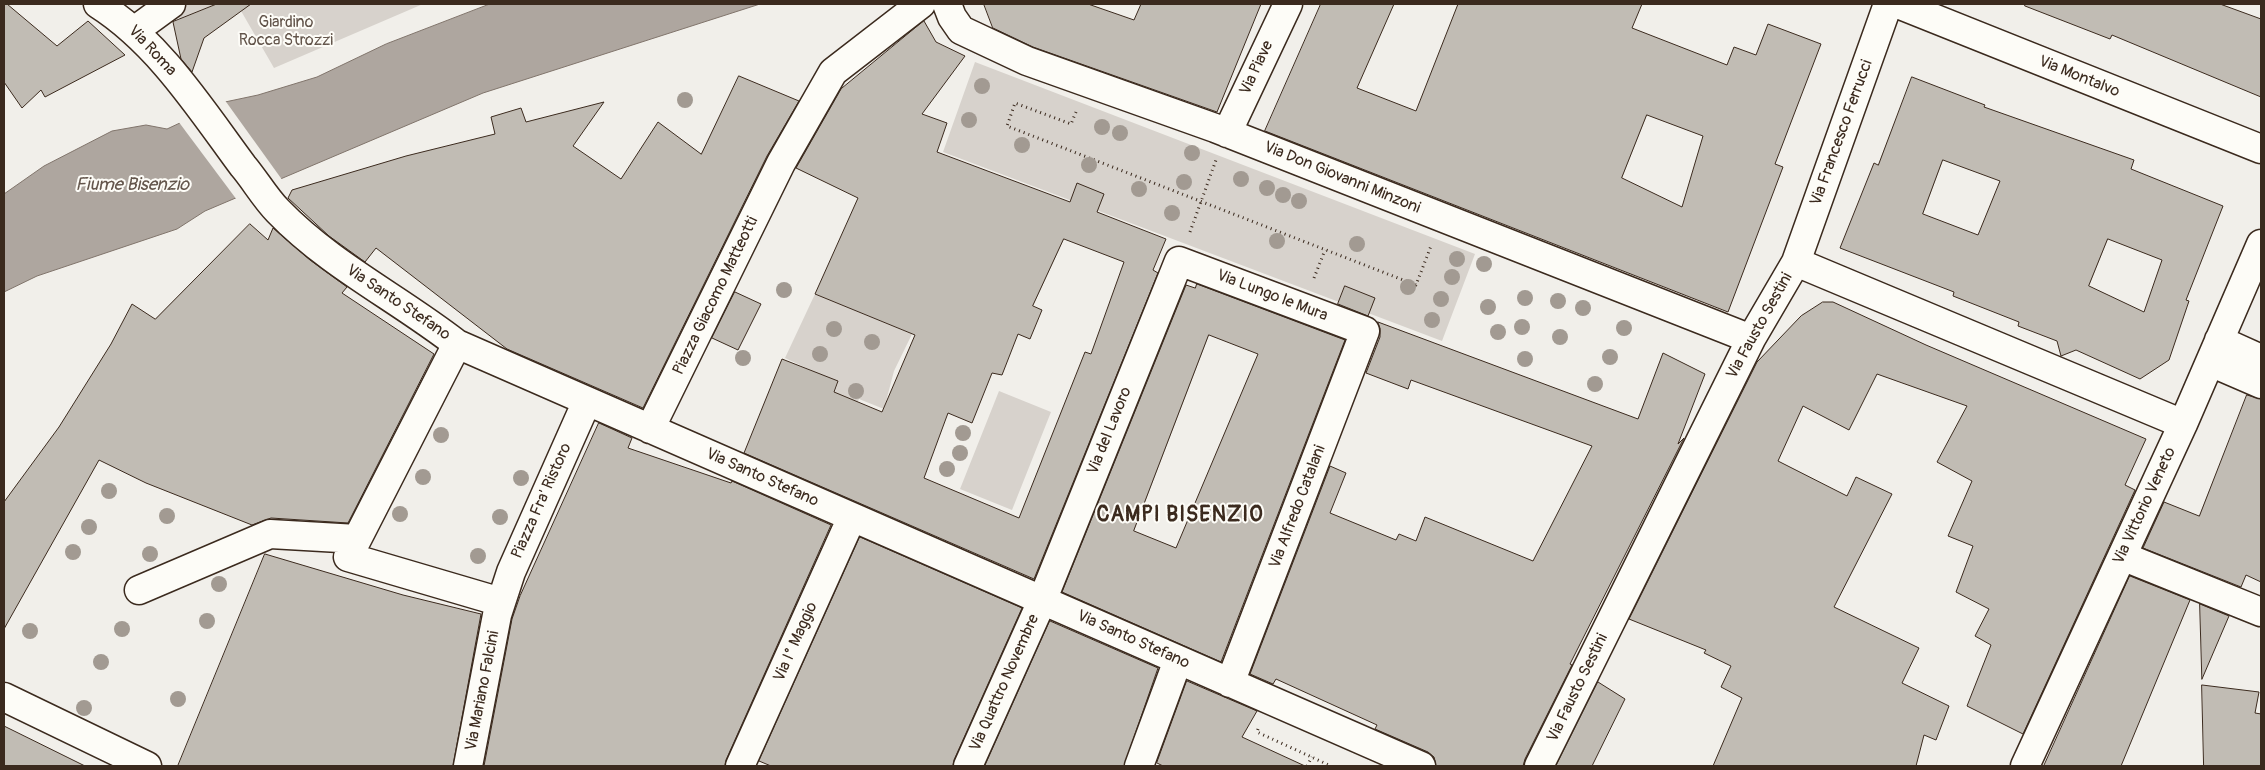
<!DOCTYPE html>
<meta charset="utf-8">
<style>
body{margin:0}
#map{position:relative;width:2265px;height:770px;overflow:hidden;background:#f1efea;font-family:Pangolin,sans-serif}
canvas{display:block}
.frame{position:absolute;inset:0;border:5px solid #3b2a1e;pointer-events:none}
</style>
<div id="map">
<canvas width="2265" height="770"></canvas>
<div class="frame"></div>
</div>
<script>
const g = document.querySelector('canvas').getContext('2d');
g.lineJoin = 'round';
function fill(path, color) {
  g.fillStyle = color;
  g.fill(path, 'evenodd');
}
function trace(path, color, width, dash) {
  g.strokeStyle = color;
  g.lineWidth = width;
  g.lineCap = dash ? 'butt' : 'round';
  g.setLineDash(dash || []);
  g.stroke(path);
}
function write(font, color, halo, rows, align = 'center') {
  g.font = font + ' Pangolin,sans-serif';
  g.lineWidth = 4;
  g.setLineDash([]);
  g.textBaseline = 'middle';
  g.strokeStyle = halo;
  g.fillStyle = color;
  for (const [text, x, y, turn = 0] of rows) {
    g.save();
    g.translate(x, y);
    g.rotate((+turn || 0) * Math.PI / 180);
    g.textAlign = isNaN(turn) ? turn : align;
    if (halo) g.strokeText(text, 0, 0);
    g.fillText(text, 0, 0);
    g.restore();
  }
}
fill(new Path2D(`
 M158,4H216L180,20L176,14Z
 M237,4H423L274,68Z
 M975,62L1475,254L1442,341L943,152Z
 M815,294L912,334L894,371L884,409L859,399L846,429L825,420L838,383L785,358Z
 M999,391L1051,412L1012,510L960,489Z`), '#d7d2cc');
const water = new Path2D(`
 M490,4H760L483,93L205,211L177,229L37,276L4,292V194L44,166L112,131L146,125L167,129L225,102L258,95L317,77L386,44Z`);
fill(water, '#aea69f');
trace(water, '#80746b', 1);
fill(new Path2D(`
 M224,99L283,181L237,200L178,121Z`), '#f1efea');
const building = new Path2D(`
 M4,4H7L57,46L88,21L125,55L45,97L41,90L22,108L4,82Z
 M217,4H251L204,38L192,72L181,59L173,22Z
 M984,4H1088L1134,20L1141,4H1261L1217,112L1033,47L993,28Z
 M1321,4H1394L1357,88L1416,111L1458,4H1642L1632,28L1727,65L1734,47L1756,55L1768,24L1821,44L1775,164L1783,167L1728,312L1265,131ZM1647,115L1703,136L1682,207L1622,178Z
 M2025,4H2220L2261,19V97L2112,35L2110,39L2025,6Z
 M924,21L936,42L965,56L922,114L947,123L937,152L1070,202L1077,183L1104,194L1097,212L1166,239L1153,270L1158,273L1034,579L744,453L782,359L838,381L834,392L882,412L915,335L815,294L858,198L796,168L841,89ZM1064,239L1124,262L1091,354L1085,352L1019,518L924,478L948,413L972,423L992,373L1002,375L1018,334L1030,339L1042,310L1033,306Z
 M739,76L799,101L767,156L643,408L507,349L376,248L365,262L329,236L288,198L292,190L406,156L495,134L491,117L521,108L526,122L604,102L573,146L621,179L658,122L701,154Z
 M1912,77L1985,105L1984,107L2134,160L2131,169L2223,206L2186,300L2189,301L2169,360L2140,379L2076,350L2061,356L2057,341L2018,326L2019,322L1953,296L1954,292L1840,248L1874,163L1878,165ZM1943,160L2000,181L1978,235L1923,214ZM2108,239L2162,260L2144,312L2089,286Z
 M250,224L268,240L273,228L310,260L347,287L342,293L434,354L348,523L271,518L252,525L146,483L99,460L4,629V502L59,427L111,344L132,304L155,319Z
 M1197,284L1345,340L1221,662L1062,592L1186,285L1195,288ZM1209,335L1258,354L1176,548L1134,531Z
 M1345,286L1375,298L1368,316L1338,304Z
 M735,292L761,304L738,350L712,338Z
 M1823,302H1833L1926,345L2146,439L2125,485L2135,490L2023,734L1967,706L1991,645L1975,636L1989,609L1956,592L1973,546L1948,536L1972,481L1937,462L1967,406L1877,374L1849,430L1803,406L1778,461L1847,496L1856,477L1892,494L1834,607L1919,648L1902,683L1949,706L1936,740L1924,735L1916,766H1713L1742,698L1721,687L1731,666L1704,653L1706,650L1629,619L1757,362L1801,316Z
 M1378,322L1638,419L1663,353L1705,374L1678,444L1684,438L1570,664L1572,665L1525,759L1523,766H1436L1434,757L1428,752L1375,729L1377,725L1276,679L1273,684L1250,674L1330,466L1346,473L1330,513L1396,540L1399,534L1416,541L1425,517L1533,561L1592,446L1411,380L1408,389L1366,373L1380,337V329Z
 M2247,395L2261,399V582L2246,575L2241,587L2143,548L2164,502L2199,516Z
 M599,423L632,438L628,448L731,483L732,481L831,525L726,760L725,766H484L512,619L520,596Z
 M860,537L1022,608L954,760L953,766H771L759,761Z
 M265,554L403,595L481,614L453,766H178Z
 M2130,576L2190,600L2121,766H2044Z
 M2200,604L2229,616L2202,679Z
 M1050,621L1158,668L1124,766H985Z
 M1187,681L1257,711L1242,737L1305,766H1163L1157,763Z
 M1598,682L1625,699L1592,766H1556Z
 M2202,685L2259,692L2255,713L2261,714V766H2204Z
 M4,726L85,766H4Z`);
fill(building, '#c1bcb4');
trace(building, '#3b2a1e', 1);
const minor = new Path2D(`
 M98,4C159,43 200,108 243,166C255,180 265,198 278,211C330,265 398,298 457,344L1421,766
 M947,4L952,17L961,30L1027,61L1215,128L1751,339
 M1898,4L2261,149
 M134,31L171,4
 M1227,133L1288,4
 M1796,262L2183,424
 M2219,340L2261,359
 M457,344L348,557L501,602
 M2210,362L2261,384
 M650,429L781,163L833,72L921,4
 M2122,556L2261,612
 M139,590L270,534L357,539
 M4,697L147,766
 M468,766L497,615L511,572L587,401
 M740,766L852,517
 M968,766L1042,601L1179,261L1365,331L1230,683
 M1139,766L1178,660
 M1539,766L1751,339L1796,262L1888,4
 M2025,766L2183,424L2261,244`);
trace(minor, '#3b2a1e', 31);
trace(new Path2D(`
 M1076,112L1071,124L1015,103L1007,126L1416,285L1431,246
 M1190,232L1216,160
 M1314,278L1325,250
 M1258,729L1257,732L1331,766
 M1307,766L1312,757`), '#3b2a1e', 3, [1, 4]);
trace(minor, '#fdfcf7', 28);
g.fillStyle = '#a29a92';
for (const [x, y] of [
 [982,86],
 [685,100],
 [969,120],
 [1102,127],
 [1120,133],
 [1022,145],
 [1192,153],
 [1089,165],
 [1241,179],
 [1184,182],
 [1267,188],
 [1139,189],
 [1283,195],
 [1299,201],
 [1172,213],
 [1277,241],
 [1357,244],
 [1457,259],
 [1484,264],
 [1452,277],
 [1408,287],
 [784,290],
 [1525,298],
 [1441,299],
 [1558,301],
 [1488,307],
 [1583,308],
 [1432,320],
 [1522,327],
 [1624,328],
 [834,329],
 [1498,332],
 [1560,337],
 [872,342],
 [820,354],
 [1610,357],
 [743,358],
 [1525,359],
 [1595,384],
 [856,391],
 [963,433],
 [441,435],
 [960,453],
 [947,469],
 [423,477],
 [521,478],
 [109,491],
 [400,514],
 [167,516],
 [500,517],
 [89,527],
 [73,552],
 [150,554],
 [478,556],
 [219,584],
 [207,621],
 [122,629],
 [30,631],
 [101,662],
 [178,699],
 [84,708]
]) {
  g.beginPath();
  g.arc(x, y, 8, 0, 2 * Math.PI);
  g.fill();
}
write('16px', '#62544a', '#fdfcf7', [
 ["Giardino",286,23],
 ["Rocca Strozzi",286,41]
]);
write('16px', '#3b2a1e', '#fdfcf7', [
 ["Via Roma",152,51,47],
 ["Via Piave",1257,68,-65],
 ["Via Montalvo",2079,77,22],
 ["Via Francesco Ferrucci",1842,133,-70],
 ["Via Don Giovanni Minzoni",1342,178,22],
 ["Piazza Giacomo Matteotti",716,296,-64],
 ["Via Lungo le Mura",1272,296,21],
 ["Via Santo Stefano",398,303,34],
 ["Via Fausto Sestini",1760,326,-61],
 ["Via del Lavoro",1110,431,-68],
 ["Via Santo Stefano",762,478,24],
 ["Piazza Fra' Ristoro",542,501,-66],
 ["Via Vittorio Veneto",2145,506,-65],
 ["Via Alfredo Catalani",1298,507,-69],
 ["Via Santo Stefano",1133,640,24],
 ["Via I° Maggio",796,642,-66],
 ["Via Quattro Novembre",1005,683,-66],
 ["Via Fausto Sestini",1578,688,-64],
 ["Via Mariano Falcini",483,691,-79]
]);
write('italic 18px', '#63554b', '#fdfcf7', [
 ["Fiume Bisenzio",132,185]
]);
g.letterSpacing = '1px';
write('bold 21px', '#3b2a1e', '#fdfcf7', [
 ["CAMPI BISENZIO",1180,516]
]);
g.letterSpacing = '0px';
</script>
